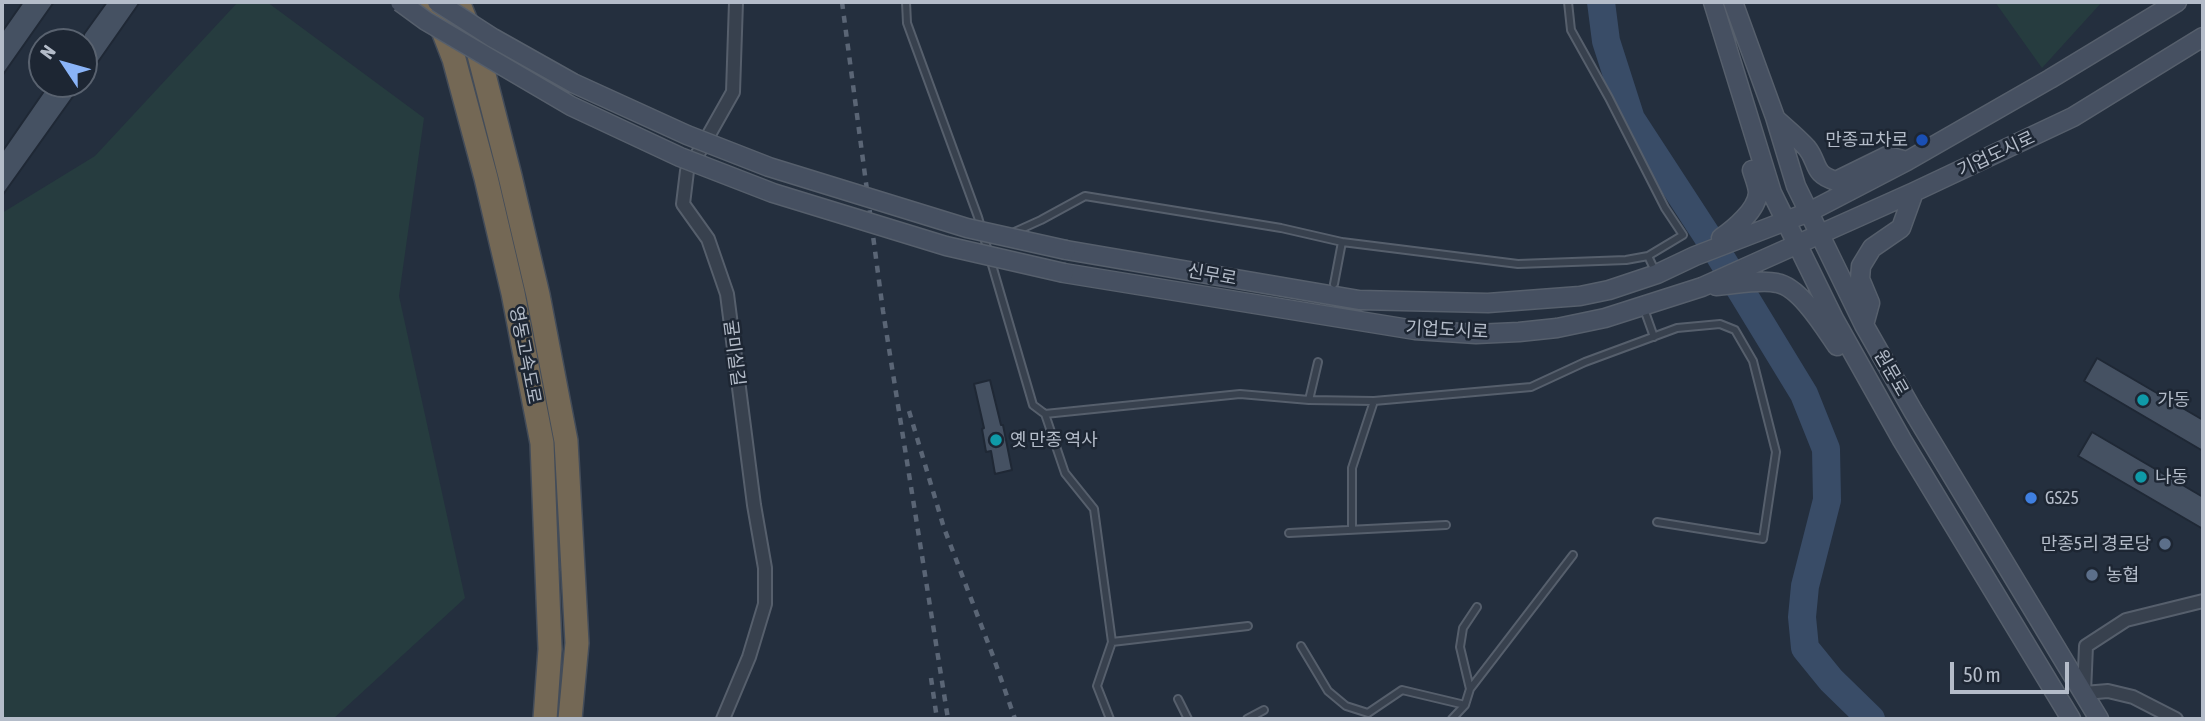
<!DOCTYPE html>
<meta charset="utf-8">
<style>
body{margin:0}
#map{position:relative;width:2205px;height:721px;overflow:hidden;background:#242f3e;font-family:"Asap Condensed",sans-serif}
canvas{display:block}
.frame{position:absolute;inset:0;border:4px solid #b4bcc9;pointer-events:none}
.north{position:absolute;left:28px;top:28px;width:70px;height:70px;box-sizing:border-box;background:#1d2633;border:2px solid #59626f;border-radius:50%;rotate:306deg;font-size:19px;font-weight:700;line-height:28px;text-align:center;color:#b4bcc9}
.north::after{content:'';display:block;margin:auto;width:24px;height:32px;background:#8ab4f8;clip-path:polygon(50% 0,100% 100%,50% 72%,0 100%)}
.scale{position:absolute;left:1950px;top:662px;width:119px;height:32px;box-sizing:border-box;border:4px solid #b4bcc9;border-top:0;padding-left:9px;font-size:21px;line-height:24px;white-space:nowrap;color:#b4bcc9;-webkit-text-stroke:5px #1d2633;paint-order:stroke}
</style>
<div id="map">
<canvas width="2205" height="721"></canvas>
<div class="frame"></div>
<div class="north">N</div>
<div class="scale">50 m</div>
</div>
<script>
const g = document.querySelector('canvas').getContext('2d');
g.lineJoin = 'round';
function fill(path, color) {
  g.fillStyle = color;
  g.fill(path, 'evenodd');
}
function trace(path, color, width, dash) {
  g.strokeStyle = color;
  g.lineWidth = width;
  g.lineCap = dash ? 'butt' : 'round';
  g.setLineDash(dash || []);
  g.stroke(path);
}
function write(font, color, halo, rows, align = 'center') {
  g.font = font + ' "Asap Condensed","Noto Sans KR",sans-serif';
  g.lineWidth = 5;
  g.setLineDash([]);
  g.textBaseline = 'middle';
  g.strokeStyle = halo;
  g.fillStyle = color;
  for (const [text, x, y, turn = 0] of rows) {
    g.save();
    g.translate(x, y);
    g.rotate((+turn || 0) * Math.PI / 180);
    g.textAlign = isNaN(turn) ? turn : align;
    if (halo) g.strokeText(text, 0, 0);
    g.fillText(text, 0, 0);
    g.restore();
  }
}
fill(new Path2D(`
 M238,2H267L424,118L399,296L465,598L333,719H2V213L95,156Z
 M1995,2H2102L2042,68Z`), '#263c3f');
trace(new Path2D(`
 M1601,2L1606,41L1631,119L1715,248L1804,394L1826,449L1827,500L1805,586L1802,617L1805,648L1831,680L1871,719`), '#394c67', 28);
const building = new Path2D(`
 M23,2H54L2,76V32Z
 M107,2H140L84,82V34Z
 M49,84H82L2,196V152Z
 M2097,358L2203,420V451L2084,381Z
 M990,380L1001,425H1003L1012,470L995,474L991,451L986,452L982,429L984,428L974,384Z
 M2092,432L2203,497V529L2078,456Z`);
fill(building, '#455162');
trace(building, '#1f2835', 2);
const lane = new Path2D(`
 M906,2L907,23L978,217L1033,405L1045,414L1065,473L1094,509L1112,642
 M1568,2L1571,30L1609,98L1665,208L1683,235L1648,256
 M1010,234L1041,220L1085,196L1281,228L1342,242L1518,264L1626,260L1648,256L1656,273
 M1334,284L1342,242
 M1644,309L1654,337
 M1309,400L1318,362
 M1045,414L1240,394L1309,400L1374,401L1531,387L1585,362L1677,328L1720,324L1735,330L1753,361L1776,452L1763,539L1657,522
 M1352,529V468L1374,401
 M1289,533L1446,525
 M1301,646L1328,691L1346,706L1368,713L1402,690L1465,705
 M1470,689L1460,647L1463,628L1477,607
 M1178,699L1188,719
 M1110,719L1097,686L1112,642L1248,626
 M1247,719L1264,710
 M1452,719L1465,705L1470,689L1573,555`);
const street = new Path2D(`
 M723,719L749,657L765,604V568L754,505L727,294L708,239L683,204L687,171L702,147L733,92L736,2
 M2176,719L2133,697L2108,691L2084,693L2086,646L2126,620L2203,601`);
const secondary = new Path2D(`
 M1713,2L1772,193L1834,319L1902,440L2071,719
 M1733,2L1775,117L1796,186L1864,325L1913,411L2099,719
 M1777,120C1787,129 1798,138 1807,148C1819,163 1812,174 1836,181L1887,156L1907,161
 M1721,238C1734,229 1757,210 1758,193C1758,186 1754,177 1752,170
 M1066,250L1359,300L1488,303L1580,296L1609,290L1657,274L1695,256L1809,212L1907,161L2050,79L2177,2
 M1064,273L1415,330L1476,334L1519,332L1557,328L1605,318L1702,287L1914,192L2073,117L2203,37
 M1716,286C1733,285 1761,279 1777,283C1800,287 1824,327 1837,346
 M1864,325L1870,303L1860,279L1861,266L1872,248L1901,228L1914,192`);
const highway = new Path2D(`
 M432,2L454,59L486,178L513,293L542,443L550,649L545,719
 M458,2L478,51L510,176L538,295L566,441L577,643L570,719`);
trace(lane, '#565f6c', 10);
trace(street, '#565f6c', 16);
trace(secondary, '#565f6c', 21);
trace(highway, '#434c59', 26);
trace(lane, '#38414e', 6);
trace(street, '#38414e', 12);
trace(secondary, '#465061', 18);
trace(highway, '#746855', 23);
trace(new Path2D(`
 M842,2L883,311L948,719
 M909,411L944,528L993,656L1015,719
 M931,678L937,719`), '#5a6575', 4.5, [7, 7]);
const secondaryBridge = new Path2D(`
 M400,2L426,21L571,106L680,157L773,193L946,246L1064,273
 M437,2L493,38L573,83L687,135L769,167L967,228L1066,250`);
trace(secondaryBridge, '#565f6c', 21, []);
trace(secondaryBridge, '#465061', 18);
for (const [x, y, r, color] of [
 [1922,140,7,"#1a4fb4"],
 [2143,400,7,"#0f9aa8"],
 [996,440,7,"#0f9aa8"],
 [2141,477,7,"#0f9aa8"],
 [2031,498,7,"#3f7fe0"],
 [2165,544,7,"#5c6f8a"],
 [2092,575,7,"#5c6f8a"]
]) {
  const dot = new Path2D();
  dot.arc(x, y, r, 0, 2 * Math.PI);
  g.fillStyle = color;
  g.fill(dot);
  trace(dot, '#1d2633', 2.5);
}
write('18px', '#b4bcc9', '#1d2633', [
 ["만종교차로",1908,140,"right"],
 ["가동",2157,400],
 ["옛 만종 역사",1010,440],
 ["나동",2155,477],
 ["GS25",2045,498],
 ["만종5리 경로당",2151,544,"right"],
 ["농협",2106,575]
], 'left');
write('18px', '#b4bcc9', '#1d2633', [
 ["기업도시로",1996,154,-25],
 ["신무로",1212,275,10],
 ["기업도시로",1447,330,3],
 ["굴미실길",734,353,83],
 ["영동고속도로",525,355,79],
 ["원문로",1891,373,60]
]);
</script>
